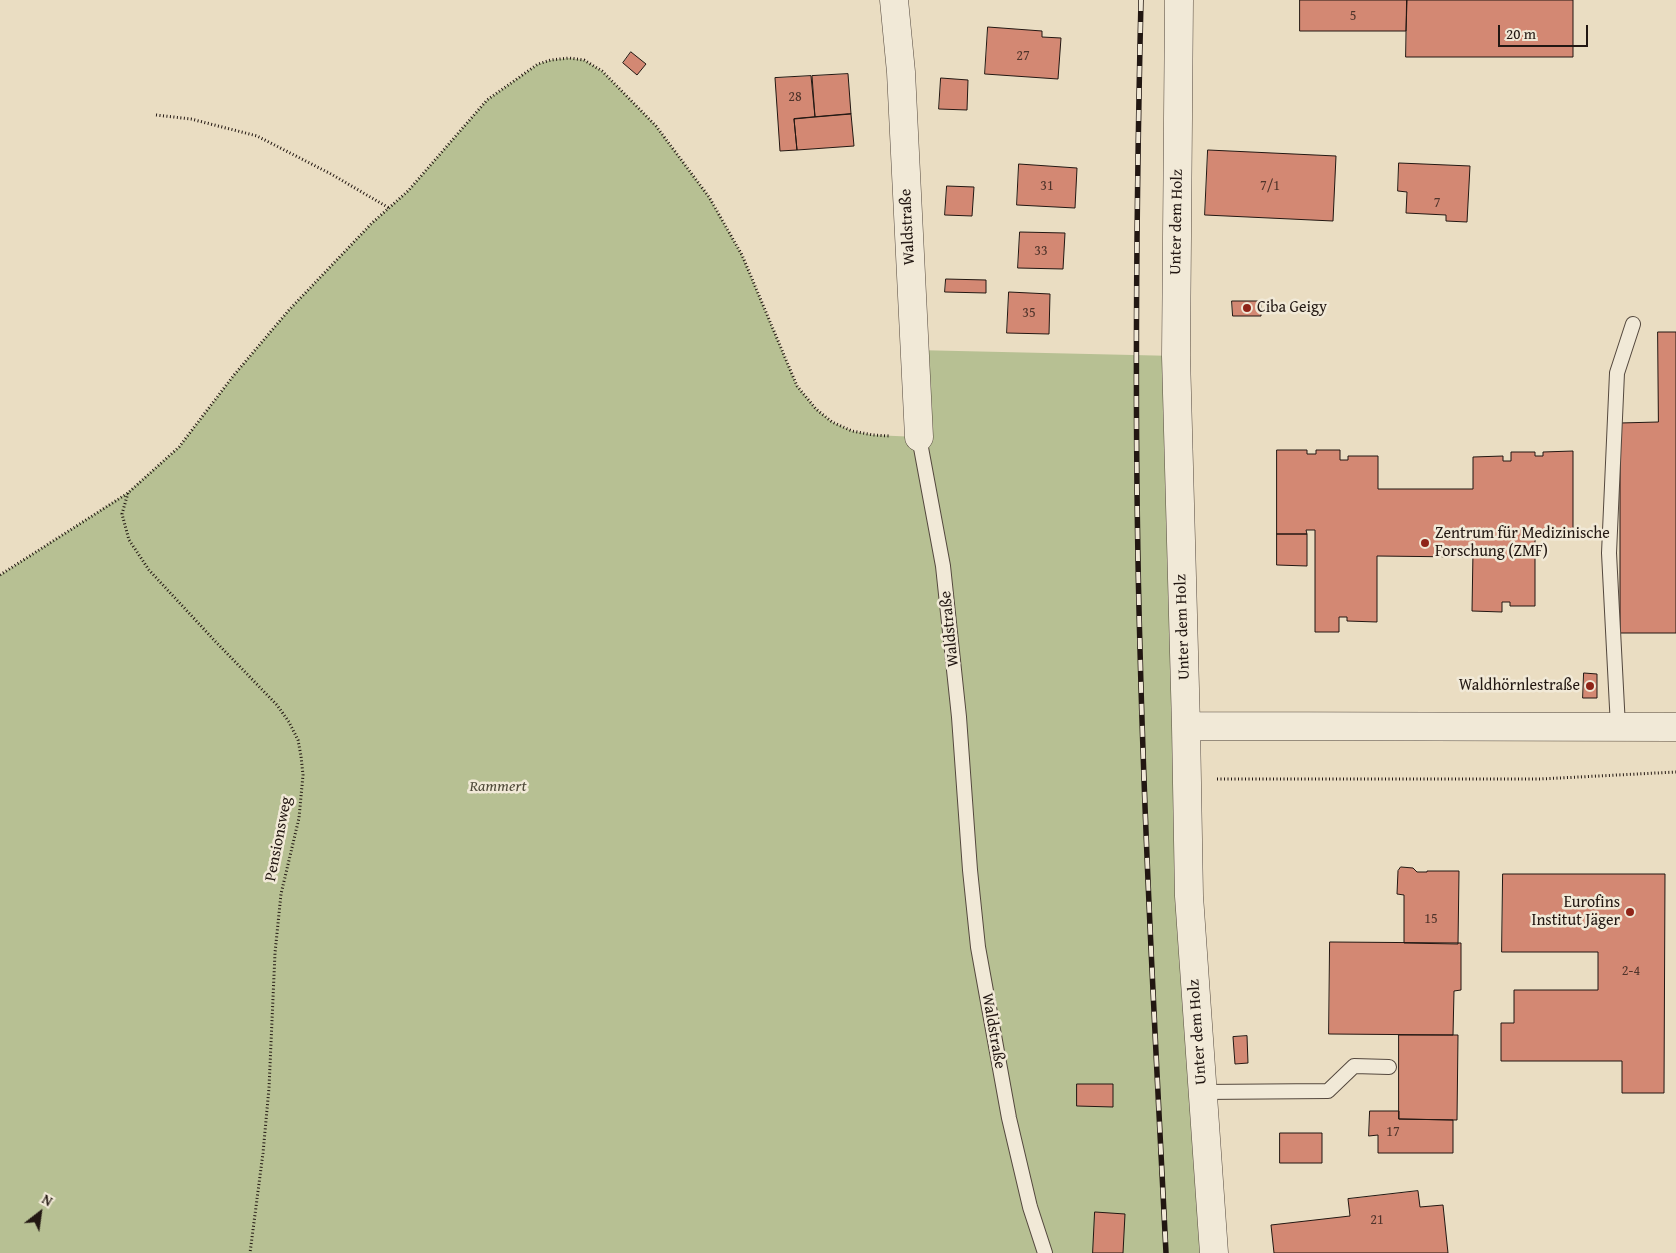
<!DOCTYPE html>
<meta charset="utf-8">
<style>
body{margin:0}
#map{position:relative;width:1676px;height:1253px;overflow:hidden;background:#eaddc2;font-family:"Gentium Book Plus",serif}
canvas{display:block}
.north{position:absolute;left:15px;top:1188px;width:50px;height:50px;-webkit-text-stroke:4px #f1e9d7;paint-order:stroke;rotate:30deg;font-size:14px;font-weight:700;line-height:20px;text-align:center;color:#221712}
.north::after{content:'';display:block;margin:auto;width:18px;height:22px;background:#221712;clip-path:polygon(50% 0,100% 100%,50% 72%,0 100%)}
.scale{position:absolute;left:1498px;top:25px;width:90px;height:22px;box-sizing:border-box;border:2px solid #221712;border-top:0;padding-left:6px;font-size:15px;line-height:18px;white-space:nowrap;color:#221712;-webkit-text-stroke:4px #f1e9d7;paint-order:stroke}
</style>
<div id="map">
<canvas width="1676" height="1253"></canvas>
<div class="north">N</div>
<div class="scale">20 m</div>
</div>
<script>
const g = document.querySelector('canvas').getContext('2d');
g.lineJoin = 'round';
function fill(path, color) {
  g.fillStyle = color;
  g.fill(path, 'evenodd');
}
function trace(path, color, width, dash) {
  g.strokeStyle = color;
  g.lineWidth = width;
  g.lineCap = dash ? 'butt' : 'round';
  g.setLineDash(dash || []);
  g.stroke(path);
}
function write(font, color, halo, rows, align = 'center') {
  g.font = font + ' "Gentium Book Plus",serif';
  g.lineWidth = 5;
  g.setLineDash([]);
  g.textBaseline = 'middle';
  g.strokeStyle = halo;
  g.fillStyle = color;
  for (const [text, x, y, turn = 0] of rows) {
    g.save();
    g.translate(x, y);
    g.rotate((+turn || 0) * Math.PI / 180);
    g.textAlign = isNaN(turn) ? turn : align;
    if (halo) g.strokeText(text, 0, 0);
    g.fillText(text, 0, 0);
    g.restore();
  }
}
fill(new Path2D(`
 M569,58L584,60L602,71L656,126L709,197L742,255L797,386L816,409L832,422L852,431L873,435L918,437L915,350L1176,356L1214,1253H0V575L127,493L179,447L234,375L289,310L372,223L408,191L487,100L538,64L551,60Z`), '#b7c093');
const building = new Path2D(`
 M1300,0H1407L1406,31H1300Z
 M1407,0H1573V57H1406Z
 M988,27L1042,31V37L1061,38L1058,79L985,74Z
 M631,52L646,64L637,75L623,63Z
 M848,74L851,114L815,117L812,76Z
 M811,76L815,117L794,119L797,150L780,151L775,78Z
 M941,78L968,80L967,110L939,109Z
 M851,114L854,146L797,150L794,119Z
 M1208,150L1336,156L1333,221L1205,215Z
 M1399,163L1470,166L1467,222L1446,221V215L1406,213L1407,192L1398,191Z
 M1019,164L1077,168L1075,208L1017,205Z
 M947,186L974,187L972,216L945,215Z
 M1020,232L1065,233L1063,269L1018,268Z
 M946,279L986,280V293L945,292Z
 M1009,292L1050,294L1049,334L1007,333Z
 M1232,301H1261V316H1233Z
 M1658,332H1676V633H1620V423L1658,422Z
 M1277,450H1307V454H1316V450H1340V460H1348V456H1378V489H1473V457L1503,456V461H1511V452H1535V456H1543V452L1573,451V536H1543V532H1535V606H1510V602H1502V612L1472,611L1473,551H1463V557L1377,556V622L1347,621V617H1339V632H1315V530H1306L1307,534H1277Z
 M1277,534H1307V566L1277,565Z
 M1584,673L1597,674V698H1583Z
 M1401,867L1413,868L1417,872H1427V871H1459L1458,944L1404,943V895L1397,894L1398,871Z
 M1503,874H1665L1664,1093H1622V1061H1501V1023H1514V990H1598V952H1502Z
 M1330,942L1461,943V990L1454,991L1453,1035L1329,1034Z
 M1399,1035H1458L1457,1120L1399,1119Z
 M1247,1036L1248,1063L1235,1064L1233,1037Z
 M1077,1084H1113V1107L1077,1106Z
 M1370,1111H1399V1119L1453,1120V1153H1378V1135L1369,1136Z
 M1280,1133H1322V1163H1280Z
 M1418,1191L1420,1207L1443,1205L1448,1253H1274L1271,1225L1350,1216L1348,1199Z
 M1095,1212L1125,1214L1123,1253H1093Z`);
fill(building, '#d38873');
trace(building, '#221712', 1);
const lane = new Path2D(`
 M919,437L943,566L959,717L970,870L978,947L1009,1118L1030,1207L1045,1253
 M1618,727L1609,553L1617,373L1633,324
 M1202,1092L1328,1091L1354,1066L1389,1067`);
const street = new Path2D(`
 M894,0L901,72L919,437
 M1179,0L1176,356L1186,726L1189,896L1214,1253
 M1186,726L1676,727`);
trace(lane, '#54483e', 16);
trace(street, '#54483e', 29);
trace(new Path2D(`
 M156,115L191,119L257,136L331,174L389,208
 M128,493L122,514L129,540L149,570L214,640L277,705L289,722L298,740L301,756L303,775L299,818L281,894L275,953L269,1088L263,1153L250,1253
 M0,575L128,493L179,447L234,375L289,310L372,223L408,191L487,100L538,64L551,60L569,58L584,60L602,71L656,126L709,197L742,255L797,386L816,409L832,422L852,431L873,435L890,436
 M1217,779H1540L1676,772`), '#221712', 3, [1, 2.5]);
trace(lane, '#f1e9d7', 14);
trace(street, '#f1e9d7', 28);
const rail = new Path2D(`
 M1141,0C1136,216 1134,433 1140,649C1145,850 1156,1052 1166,1253`);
trace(rail, '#221712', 5.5);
trace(rail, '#f1e9d7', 4, [11]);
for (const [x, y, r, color] of [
 [1247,308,5,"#8f2418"],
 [1425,543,5,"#8f2418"],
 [1590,686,5,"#8f2418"],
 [1630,912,5,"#8f2418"]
]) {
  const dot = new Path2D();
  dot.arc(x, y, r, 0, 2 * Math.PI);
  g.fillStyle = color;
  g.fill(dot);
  trace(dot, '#f1e9d7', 2);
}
write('14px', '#4e332a', null, [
 ["5",1353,16],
 ["27",1023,56],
 ["28",795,97],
 ["31",1047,186],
 ["7/1",1270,186],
 ["7",1437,203],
 ["33",1041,251],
 ["35",1029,313],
 ["15",1431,919],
 ["2-4",1631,971],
 ["17",1393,1132],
 ["21",1377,1220]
]);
write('16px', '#221712', '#f1e9d7', [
 ["Unter dem Holz",1177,222,-89],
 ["Waldstraße",908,227,-93],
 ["Unter dem Holz",1183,627,-92],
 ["Waldstraße",950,629,-96],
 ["Pensionsweg",279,839,-79],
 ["Waldstraße",993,1031,80],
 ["Unter dem Holz",1198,1032,-94]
]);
write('16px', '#221712', '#f1e9d7', [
 ["Ciba Geigy",1257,308],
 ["Zentrum für Medizinische",1435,534],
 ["Forschung (ZMF)",1435,552],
 ["Waldhörnlestraße",1580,686,"right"],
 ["Eurofins",1620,903,"right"],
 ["Institut Jäger",1620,921,"right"]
], 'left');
write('italic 16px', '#4f4a39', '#f1e9d7', [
 ["Rammert",498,787]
]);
</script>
